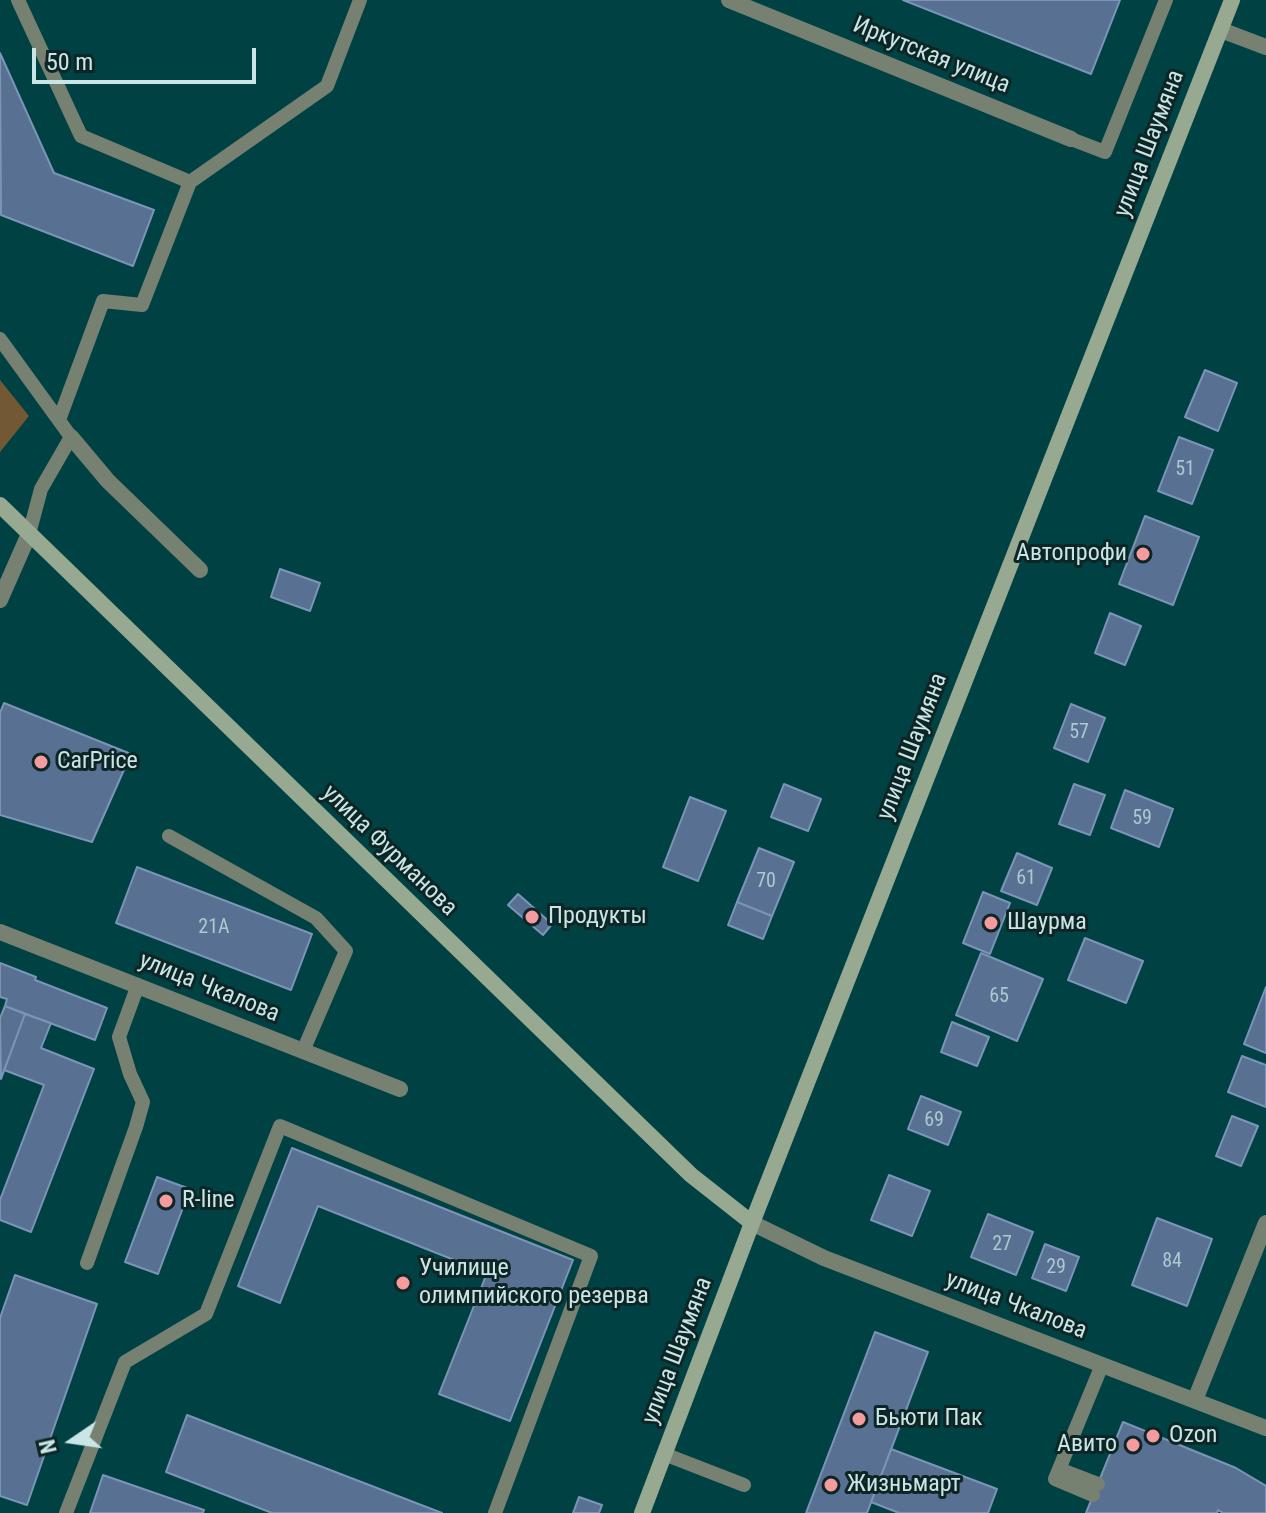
<!DOCTYPE html>
<meta charset="utf-8">
<style>
body{margin:0}
#map{position:relative;width:1266px;height:1513px;overflow:hidden;background:#004243;font-family:"Roboto Condensed",sans-serif}
canvas{display:block}
.north{position:absolute;left:32px;top:1401px;width:80px;height:80px;-webkit-text-stroke:6px #0d2525;paint-order:stroke;rotate:257deg;font-size:22px;font-weight:700;line-height:32px;text-align:center;color:#c9e5e5}
.north::after{content:'';display:block;margin:auto;width:28px;height:36px;background:#c9e5e5;clip-path:polygon(50% 0,100% 100%,50% 72%,0 100%)}
.scale{position:absolute;left:32px;top:48px;width:224px;height:36px;box-sizing:border-box;border:4px solid #c9e5e5;border-top:0;padding-left:10px;font-size:24px;line-height:28px;white-space:nowrap;color:#c9e5e5;-webkit-text-stroke:6px #0d2525;paint-order:stroke}
</style>
<div id="map">
<canvas width="1266" height="1513"></canvas>
<div class="north">N</div>
<div class="scale">50 m</div>
</div>
<script>
const g = document.querySelector('canvas').getContext('2d');
g.lineJoin = 'round';
function fill(path, color) {
  g.fillStyle = color;
  g.fill(path, 'evenodd');
}
function trace(path, color, width, dash) {
  g.strokeStyle = color;
  g.lineWidth = width;
  g.lineCap = dash ? 'butt' : 'round';
  g.setLineDash(dash || []);
  g.stroke(path);
}
function write(font, color, halo, rows, align = 'center') {
  g.font = font + ' "Roboto Condensed",sans-serif';
  g.lineWidth = 6;
  g.setLineDash([]);
  g.textBaseline = 'middle';
  g.strokeStyle = halo;
  g.fillStyle = color;
  for (const [text, x, y, turn = 0] of rows) {
    g.save();
    g.translate(x, y);
    g.rotate((+turn || 0) * Math.PI / 180);
    g.textAlign = isNaN(turn) ? turn : align;
    if (halo) g.strokeText(text, 0, 0);
    g.fillText(text, 0, 0);
    g.restore();
  }
}
fill(new Path2D(`
 M0,380L29,416L0,452Z`), '#735933');
const building = new Path2D(`
 M903,0H1120L1091,74Z
 M0,53L54,173L154,210L133,266L1,215Z
 M1205,370L1237,383L1218,431L1185,417Z
 M1179,437L1213,450L1192,504L1158,491Z
 M1145,516L1199,537L1173,605L1119,584Z
 M280,569L320,583L310,611L271,597Z
 M1110,613L1141,626L1125,665L1095,653Z
 M4,703L131,754L92,842L0,815V713Z
 M1071,704L1105,718L1088,762L1054,748Z
 M784,784L821,799L808,831L771,817Z
 M1074,784L1105,795L1090,835L1059,824Z
 M1125,790L1173,809L1159,847L1111,828Z
 M690,797L726,811L698,881L663,867Z
 M759,848L794,862L772,916L737,902Z
 M1017,853L1052,868L1037,905L1001,891Z
 M137,867L312,934L291,990L116,923Z
 M983,892L1010,903L990,954L963,943Z
 M518,894L552,924L543,935L508,905Z
 M737,902L772,916L763,939L728,925Z
 M1085,938L1143,961L1126,1003L1068,980Z
 M981,953L1043,979L1017,1041L956,1015Z
 M0,963L36,977L35,980L107,1008L95,1040L5,1006L7,999L0,997Z
 M1266,987V1053L1244,1044Z
 M5,1006L25,1014L1,1079L0,1018Z
 M25,1014L51,1023L41,1048L94,1069L31,1232L0,1220V1200L44,1085L4,1070Z
 M952,1022L989,1037L977,1066L941,1052Z
 M1242,1056L1266,1065V1107L1228,1092Z
 M921,1096L961,1112L948,1145L908,1129Z
 M1232,1116L1258,1126L1241,1166L1216,1156Z
 M292,1148L573,1260L510,1421L439,1394L487,1273L318,1206L280,1303L238,1286Z
 M889,1175L930,1191L912,1236L871,1220Z
 M157,1177L190,1189L158,1274L125,1262Z
 M988,1214L1033,1232L1016,1275L971,1257Z
 M1157,1218L1212,1239L1187,1306L1132,1285Z
 M1045,1244L1079,1257L1066,1291L1032,1278Z
 M15,1275L97,1304L27,1505L0,1496V1318Z
 M875,1332L928,1352L867,1513H806Z
 M187,1415L442,1513H272L166,1472Z
 M1123,1422L1236,1468L1266,1486V1513H1223L1218,1510L1217,1513H1086Z
 M891,1449L997,1489L988,1513H899L871,1502Z
 M103,1475L204,1510L203,1513H90Z
 M579,1497L602,1505L599,1513H573Z`);
fill(building, '#587091');
trace(building, '#7b94b7', 2);
trace(new Path2D(`
 M18,0L81,136L190,182L142,305L103,301L59,420
 M1071,139L1105,152L1166,0
 M190,182L327,86L360,0
 M0,339L71,437L41,489L29,534
 M169,836L316,918L346,951L303,1051
 M87,1263L136,1127L143,1102L130,1074L119,1037L138,985
 M664,1454L744,1485
 M1059,1469L1098,1484
 M1093,1495L1055,1479L1102,1365
 M66,1513L125,1362L206,1314L280,1126L591,1256L495,1513`), '#768171', 14);
trace(new Path2D(`
 M729,0L1071,139
 M1221,30L1266,47
 M71,437L108,481L200,570
 M0,600L29,534
 M0,932L400,1089
 M752,1223L824,1258L1266,1428
 M1195,1400L1266,1223`), '#768171', 16);
trace(new Path2D(`
 M0,505L691,1175L752,1223
 M642,1513L752,1223L1232,0`), '#97a990', 16);
for (const [x, y, r, color] of [
 [1143,554,8,"#f49b9f"],
 [41,762,8,"#f49b9f"],
 [532,917,8,"#f49b9f"],
 [991,923,8,"#f49b9f"],
 [166,1201,8,"#f49b9f"],
 [403,1283,8,"#f49b9f"],
 [859,1419,8,"#f49b9f"],
 [1153,1436,8,"#f49b9f"],
 [1133,1445,8,"#f49b9f"],
 [831,1485,8,"#f49b9f"]
]) {
  const dot = new Path2D();
  dot.arc(x, y, r, 0, 2 * Math.PI);
  g.fillStyle = color;
  g.fill(dot);
  trace(dot, '#0d2525', 3);
}
write('20px', '#adc8d0', null, [
 ["51",1185,470],
 ["57",1079,733],
 ["59",1142,819],
 ["61",1026,879],
 ["70",766,882],
 ["21А",214,928],
 ["65",999,997],
 ["69",934,1121],
 ["27",1002,1245],
 ["84",1172,1262],
 ["29",1056,1268]
]);
write('24px', '#c9e5e5', '#0d2525', [
 ["Иркутская улица",931,56,22],
 ["улица Шаумяна",1150,144,-69],
 ["улица Шаумяна",913,747,-69],
 ["улица Фурманова",389,851,44],
 ["улица Чкалова",209,988,22],
 ["улица Чкалова",1016,1306,21],
 ["улица Шаумяна",678,1351,-69]
]);
write('24px', '#c9e5e5', '#0d2525', [
 ["Автопрофи",1127,554,"right"],
 ["CarPrice",57,762],
 ["Продукты",548,917],
 ["Шаурма",1007,923],
 ["R-line",182,1201],
 ["Училище",419,1269],
 ["олимпийского резерва",419,1297],
 ["Бьюти Пак",875,1419],
 ["Ozon",1169,1436],
 ["Авито",1117,1445,"right"],
 ["Жизньмарт",847,1485]
], 'left');
</script>
